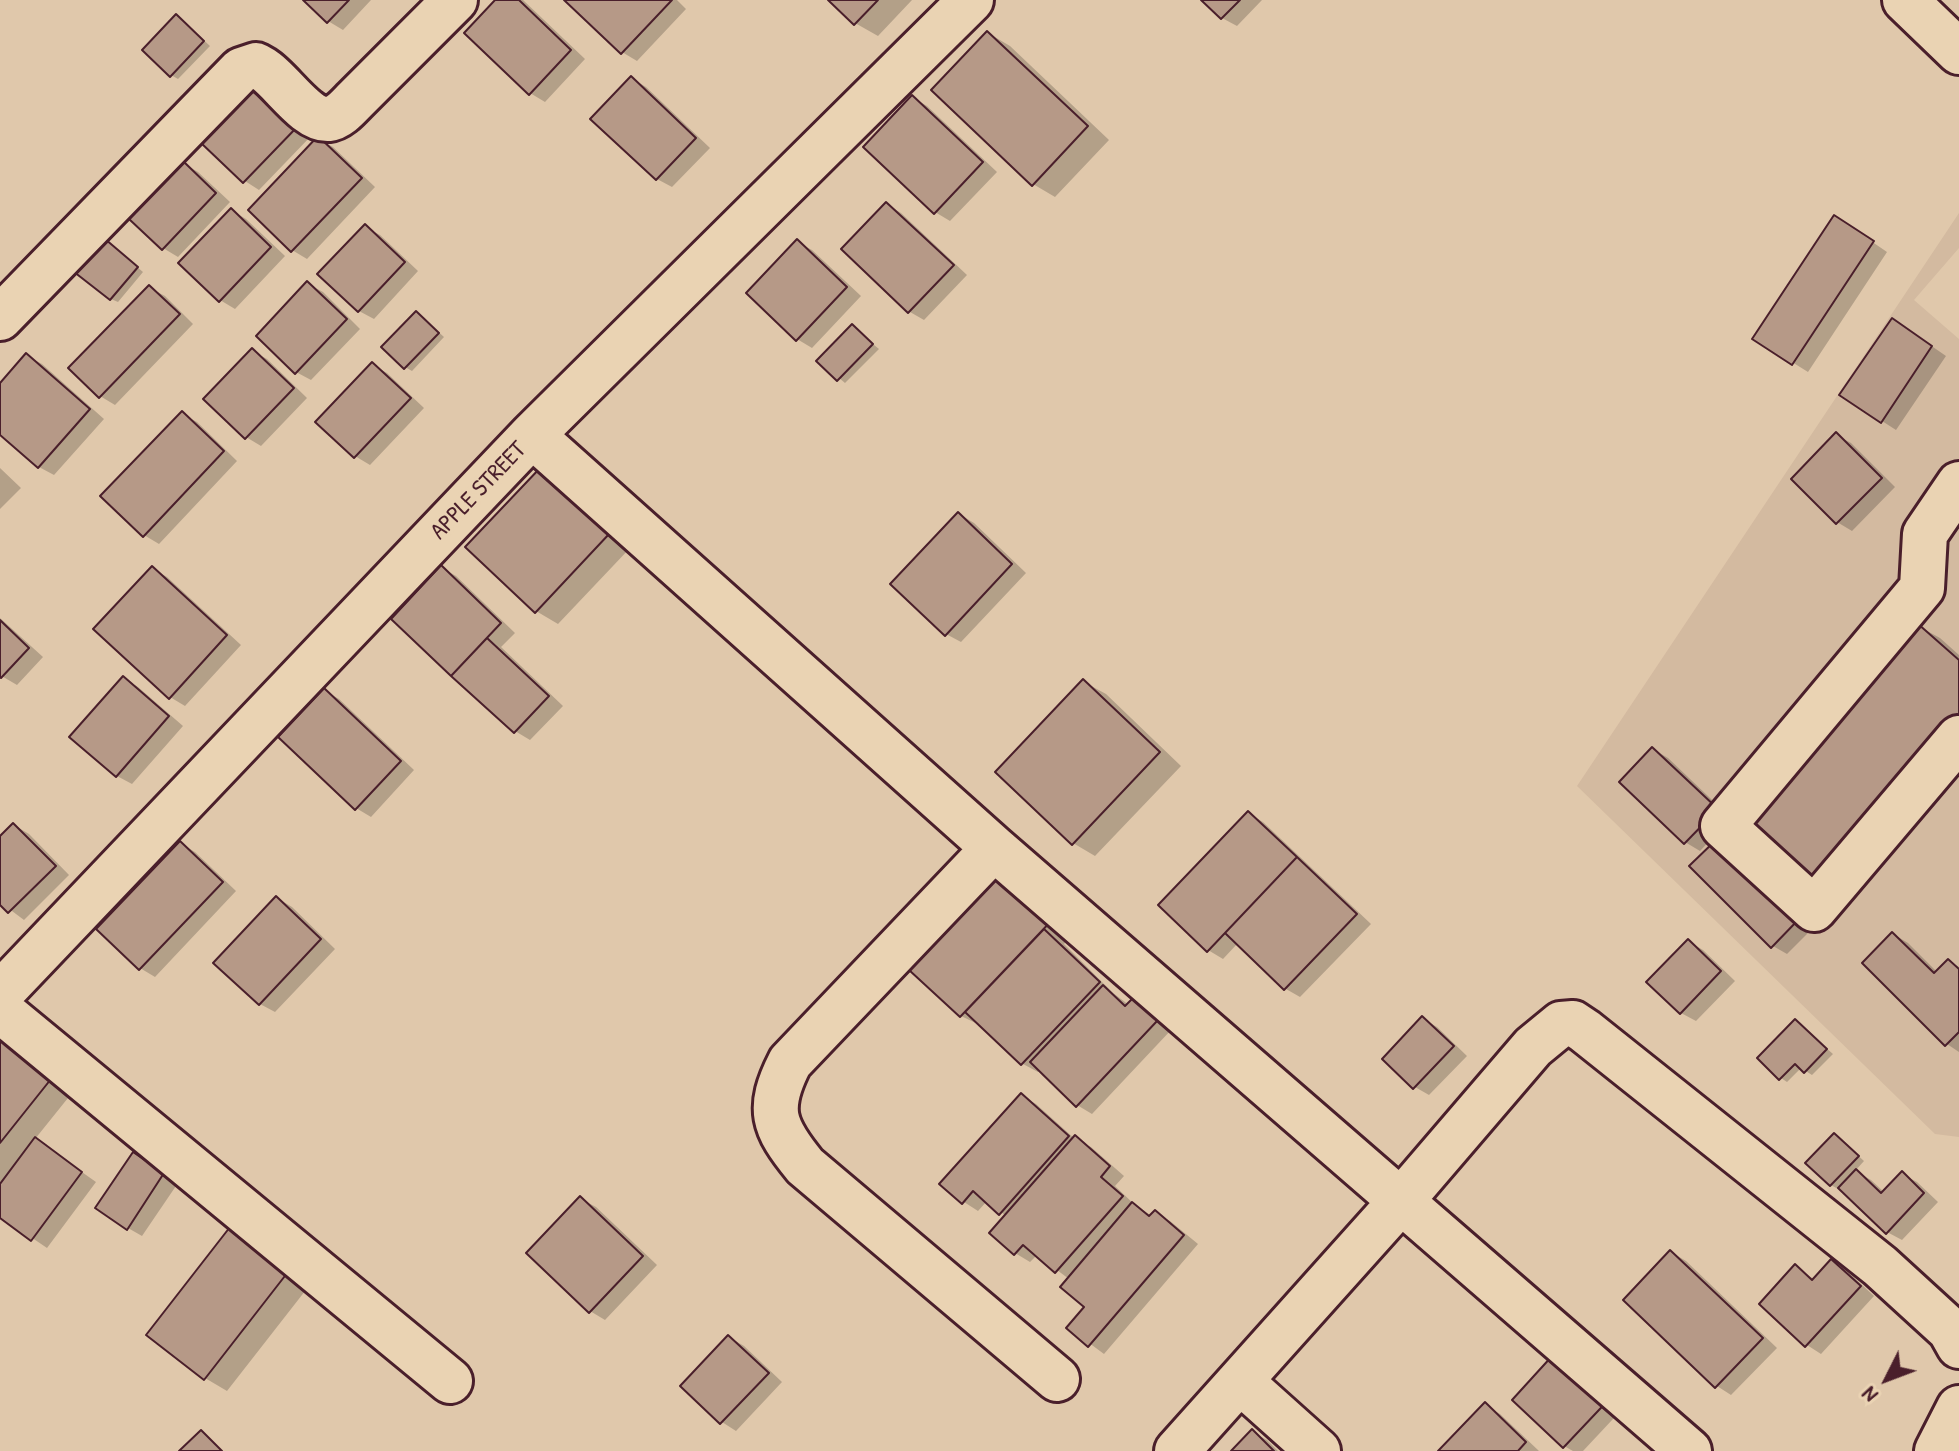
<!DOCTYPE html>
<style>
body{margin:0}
#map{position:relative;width:1959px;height:1451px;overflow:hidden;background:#e0c8ab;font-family:"Patrick Hand",sans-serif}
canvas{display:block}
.north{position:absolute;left:1847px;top:1339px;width:80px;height:80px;-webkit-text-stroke:6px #ead3b3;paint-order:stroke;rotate:228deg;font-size:22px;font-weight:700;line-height:32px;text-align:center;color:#4a1f2b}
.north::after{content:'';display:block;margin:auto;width:28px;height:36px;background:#4a1f2b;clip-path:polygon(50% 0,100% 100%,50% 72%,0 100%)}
</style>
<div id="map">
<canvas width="1959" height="1451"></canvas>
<div class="north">N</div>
</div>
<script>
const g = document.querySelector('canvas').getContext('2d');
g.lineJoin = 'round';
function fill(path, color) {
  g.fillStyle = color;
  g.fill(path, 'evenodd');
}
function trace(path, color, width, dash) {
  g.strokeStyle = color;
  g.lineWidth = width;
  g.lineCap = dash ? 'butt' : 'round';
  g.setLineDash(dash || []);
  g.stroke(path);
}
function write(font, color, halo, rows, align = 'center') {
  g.font = font + ' "Patrick Hand",sans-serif';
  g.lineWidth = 8;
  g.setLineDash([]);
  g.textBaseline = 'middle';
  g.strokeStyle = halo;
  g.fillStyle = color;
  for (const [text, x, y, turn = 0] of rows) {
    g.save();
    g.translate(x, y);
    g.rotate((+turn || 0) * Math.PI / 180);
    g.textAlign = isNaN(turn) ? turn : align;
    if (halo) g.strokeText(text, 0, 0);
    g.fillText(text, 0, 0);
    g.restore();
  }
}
fill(new Path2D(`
 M1959,213V248L1914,300L1959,339V1137L1935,1134L1577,786Z`), '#d3baa0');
fill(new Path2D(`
 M306,0H371L343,30L328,21Z
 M498,0H523L585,59L545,102L530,93Z
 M567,0H677L686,9L637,61L622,52Z
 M831,0H912L878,36L855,23Z
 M1204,0H1262L1237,26L1222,18Z
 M183,21L210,46L178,79L171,75Z
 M988,33L1010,46L1109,140L1055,197L1033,184Z
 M631,78L646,87L710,148L672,187L657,179Z
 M270,96L312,135L259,190L245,181L203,142Z
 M912,97L927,106L997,172L950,221L935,212Z
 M318,139L333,147L375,187L307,259L292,250Z
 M184,164L198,172L230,202L178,257L163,248Z
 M887,204L901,213L967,275L924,320L910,312L844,249Z
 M231,210L246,219L285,256L235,309L220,300Z
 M1849,226L1887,252L1808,372L1755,339Z
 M365,227L380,235L418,271L374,319L359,311Z
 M105,240L143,272L118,302L111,299Z
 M797,242L812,250L861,296L812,348L797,339Z
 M308,284L323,292L360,329L311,380L296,372Z
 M150,288L165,296L193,324L115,405L100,396Z
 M423,318L444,337L412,371L405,367Z
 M852,327L879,349L845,383L819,361Z
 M1907,329L1946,356L1896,430L1882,421Z
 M252,351L267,359L307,398L261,446L246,437Z
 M27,356L42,364L104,419L54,475L39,467L0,433V386Z
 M373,365L387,373L424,408L370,465L355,456Z
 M182,414L197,422L237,461L159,544L144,535Z
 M1836,435L1851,443L1895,487L1852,531L1837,522Z
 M0,468L21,488L0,509Z
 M541,470L631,547L558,624L536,611Z
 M959,514L974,523L1026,573L961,642L946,634Z
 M152,568L167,577L241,645L185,706L170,697Z
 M442,568L456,576L515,633L501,647L563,706L530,740L515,731L393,619Z
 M0,618L43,657L17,685L0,675Z
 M1918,626L1940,638L1959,655V752Z
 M123,678L138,687L183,726L132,784L117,776Z
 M1084,682L1106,694L1181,766L1095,856L1073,843Z
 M325,691L339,699L414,770L371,817L356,808Z
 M1653,749L1668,758L1731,818L1700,851L1685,842Z
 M1248,813L1263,822L1371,924L1300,997L1286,989L1238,943L1223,959L1208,950Z
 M14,825L29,834L69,875L24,920L0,902V839Z
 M180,843L195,852L236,891L155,977L140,968Z
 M1692,866L1812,929L1787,954L1773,946Z
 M1005,871L1076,931L1064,944L1113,993L1129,1005L1135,999L1172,1029L1092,1114L1077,1105L1040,1069L1038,1072L1023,1064L984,1027L961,1016Z
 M277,898L292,907L335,949L275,1012L260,1004Z
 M1893,934L1908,943L1937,972L1948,961L1959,967V1052L1947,1044L1865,963Z
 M1688,941L1703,950L1735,981L1696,1021L1681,1013Z
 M1422,1018L1437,1027L1467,1056L1429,1095L1415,1087Z
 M1795,1021L1833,1054L1812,1075L1801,1068L1787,1082L1781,1078Z
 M0,1032L76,1088L35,1139L96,1182L47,1248L0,1216Z
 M1021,1096L1036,1104L1075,1139L1091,1147L1124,1176L1115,1186L1136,1206L1152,1216L1155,1213L1170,1221L1198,1244L1104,1354L1069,1328L1087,1307L1069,1279L1037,1255L1030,1262L1015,1253L1006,1216L987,1201L978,1211L964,1202L942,1184Z
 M1841,1140L1864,1161L1855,1171L1871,1180L1884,1192L1902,1174L1917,1182L1938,1202L1902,1240L1887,1232L1840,1187L1838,1189L1831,1185Z
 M148,1163L178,1183L142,1236L128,1228Z
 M581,1199L596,1207L657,1265L605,1320L590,1311Z
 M237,1221L316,1277L227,1391L205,1378L149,1335Z
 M1671,1252L1686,1261L1777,1348L1731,1395L1717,1386Z
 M1832,1262L1846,1270L1874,1296L1821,1354L1807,1345L1796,1267L1815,1280Z
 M729,1337L744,1346L782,1382L736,1431L722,1422L683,1386Z
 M1579,1355L1628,1403L1583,1451H1573L1564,1446Z
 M1485,1405L1500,1414L1539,1451H1441Z
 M1252,1432L1267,1440L1278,1451H1234Z`), '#0003');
const building = new Path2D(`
 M303,0H349L327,23Z
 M495,0H519L571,50L529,95L464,33Z
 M564,0H672L621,54Z
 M828,0H878L854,25Z
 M1201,0H1240L1221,19Z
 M176,14L204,41L170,77L142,50Z
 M987,31L1088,126L1032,186L931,90Z
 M631,76L696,138L656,180L590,119Z
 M254,85L298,126L243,183L200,142Z
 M912,95L983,162L934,214L863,147Z
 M318,136L362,178L291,252L248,210Z
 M183,161L216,193L162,250L129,219Z
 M886,202L954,265L908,313L841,249Z
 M231,208L271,247L219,302L178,263Z
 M1834,215L1874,241L1792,365L1752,339Z
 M365,224L405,262L358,312L317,274Z
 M98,233L138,267L110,300L69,268Z
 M797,239L847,287L796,341L746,293Z
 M307,281L347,319L295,374L256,336Z
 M149,285L180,314L99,398L68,368Z
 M416,311L439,333L404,369L381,347Z
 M1892,318L1932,346L1881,423L1839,395Z
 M852,324L873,344L837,381L816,361Z
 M252,348L294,388L245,439L203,399Z
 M26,353L90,409L38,468L0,435V383Z
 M372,362L411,398L354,458L315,422Z
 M182,411L224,451L143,537L100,496Z
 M1836,432L1882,478L1836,524L1791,479Z
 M541,467L610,533L535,613L465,547Z
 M958,512L1012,564L945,636L890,584Z
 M441,565L501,623L451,676L391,619Z
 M152,566L227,635L169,699L93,629Z
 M0,620L29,648L1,678L0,677Z
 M1917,623L1959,660V714L1811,883L1743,824Z
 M487,638L549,696L514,733L451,676Z
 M123,676L169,716L116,777L69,737Z
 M1083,679L1160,752L1072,845L995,772Z
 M324,688L401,761L355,810L278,737Z
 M1652,747L1718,809L1684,844L1619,782Z
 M1248,811L1297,857L1207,952L1158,905Z
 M13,823L56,866L8,913L0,905V836Z
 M1717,839L1799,919L1771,948L1689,866Z
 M180,841L223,882L139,970L96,929Z
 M1297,857L1357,914L1284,990L1225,933Z
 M1005,869L1055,917L960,1017L909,970Z
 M276,896L321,939L259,1005L213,963Z
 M1044,929L1100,982L1021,1065L965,1012Z
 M1892,932L1934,973L1948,959L1959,969V1032L1945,1046L1862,963Z
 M1688,939L1721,971L1680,1014L1646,982Z
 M1103,985L1125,1006L1134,997L1158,1020L1076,1107L1030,1062Z
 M1422,1016L1454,1046L1413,1089L1382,1059Z
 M1795,1019L1827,1049L1804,1073L1795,1064L1779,1080L1757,1058Z
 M0,1029L55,1074L0,1143Z
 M1021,1093L1069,1136L999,1215L973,1191L962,1204L939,1184Z
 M1834,1133L1859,1156L1830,1186L1805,1163Z
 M1075,1135L1110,1166L1101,1177L1123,1196L1055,1273L1023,1245L1014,1255L989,1233Z
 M35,1137L82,1172L31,1241L0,1218V1184Z
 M133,1152L164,1173L127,1230L95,1208Z
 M1856,1169L1881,1193L1902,1171L1924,1193L1886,1234L1838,1188Z
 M580,1196L643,1256L589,1313L526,1253Z
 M1132,1202L1149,1216L1155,1210L1184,1235L1088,1347L1066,1328L1084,1307L1060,1287Z
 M237,1218L295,1263L204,1380L146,1335Z
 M1670,1250L1763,1338L1715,1388L1623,1300Z
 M1831,1259L1861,1286L1805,1347L1759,1304L1795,1264L1812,1280Z
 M728,1335L769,1373L720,1424L680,1386Z
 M1563,1344L1615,1393L1563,1448L1512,1400Z
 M1485,1402L1526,1442L1518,1451H1438Z
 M1252,1429L1274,1451H1231Z
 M201,1430L222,1451H179Z`);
fill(building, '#b69987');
trace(building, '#4a1f2b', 2);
const minor = new Path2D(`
 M1905,0L1959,52
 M0,318L241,70L256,65L263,69C282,81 306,121 329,119C339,118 349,106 355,100L455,0
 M532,435L994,848L1689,1451
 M1959,484L1925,534L1922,588L1723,826L1814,909L1959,738
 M994,848L790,1062C766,1109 773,1127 805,1166L1057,1379
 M0,994L532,435L971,0
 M0,1010L450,1381
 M1241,1382L1318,1451
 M1177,1451L1401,1201L1533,1047L1561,1024L1573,1023L1585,1031L1880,1266L1950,1330L1959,1346
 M1937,1451L1959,1408`);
trace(minor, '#4a1f2b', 50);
trace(minor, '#ead3b3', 44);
write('24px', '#4a1f2b', '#ead3b3', [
 ["APPLE STREET",479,491,-46]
]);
</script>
